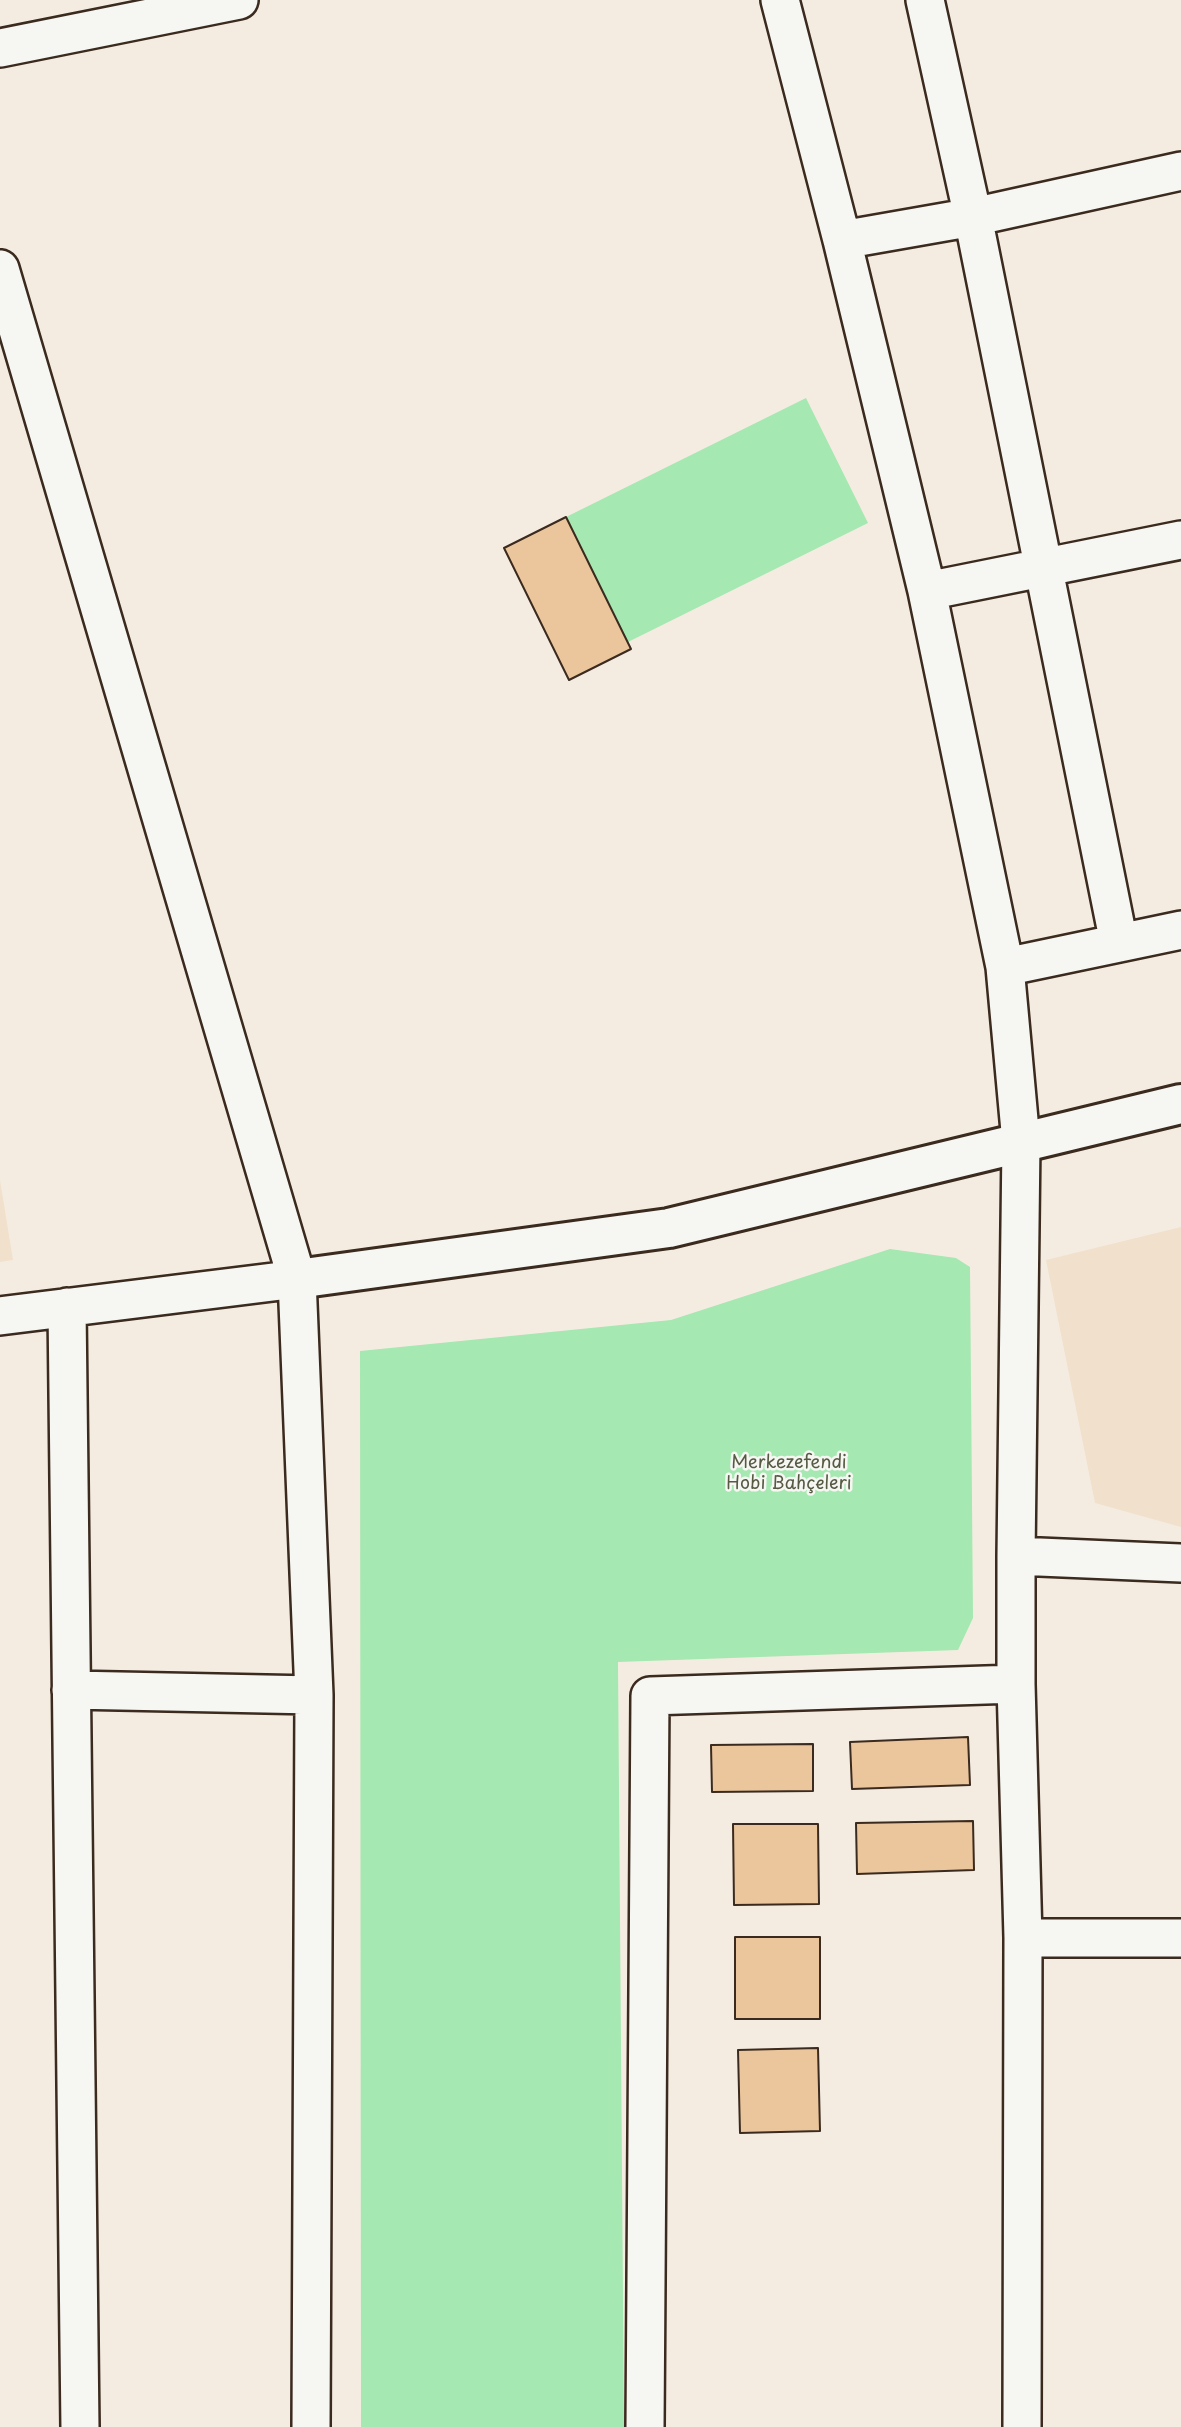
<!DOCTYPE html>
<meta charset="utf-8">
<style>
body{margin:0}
canvas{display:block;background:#f4ece1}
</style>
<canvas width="1181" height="2427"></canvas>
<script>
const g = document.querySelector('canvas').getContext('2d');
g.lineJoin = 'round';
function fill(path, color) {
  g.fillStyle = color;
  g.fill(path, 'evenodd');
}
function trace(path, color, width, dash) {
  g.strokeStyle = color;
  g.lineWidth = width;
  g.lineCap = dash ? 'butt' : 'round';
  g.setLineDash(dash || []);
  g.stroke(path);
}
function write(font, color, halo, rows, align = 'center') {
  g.font = font + ' "Playpen Sans",sans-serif';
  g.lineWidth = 5;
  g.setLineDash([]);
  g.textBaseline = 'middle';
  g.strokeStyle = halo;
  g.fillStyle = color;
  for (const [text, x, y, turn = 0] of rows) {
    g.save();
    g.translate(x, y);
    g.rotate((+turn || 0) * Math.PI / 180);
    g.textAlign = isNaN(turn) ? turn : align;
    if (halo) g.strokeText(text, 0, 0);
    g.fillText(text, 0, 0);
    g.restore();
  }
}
fill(new Path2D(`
 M0,1180L13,1260L0,1262Z
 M1181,1227V1527L1095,1503L1046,1260Z`), '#f1e1cc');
fill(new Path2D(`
 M806,398L868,523L628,642L566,517Z
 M890,1249L956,1258L970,1267L973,1618L958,1650L618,1662L624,2427H361L360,1351L671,1320Z`), '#a6e8b2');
const building = new Path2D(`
 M566,517L631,649L569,680L504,548Z
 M968,1737L970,1785L852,1789L850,1742Z
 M813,1744V1791L712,1792L711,1745Z
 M973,1821L974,1870L857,1874L856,1823Z
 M733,1824H818L819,1904L734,1905Z
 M735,1937H820V2019H735Z
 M818,2048L820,2131L740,2133L738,2050Z`);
fill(building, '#ebc69c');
trace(building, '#3b2a1e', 2);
const street = new Path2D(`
 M780,0L842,240
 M925,0L973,217L842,240L927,591L1005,967L1021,1142L1016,1556L1181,1563
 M0,48L239,0
 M0,269L297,1279L314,1695L311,2427
 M927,591L1181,540
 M1119,943L973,217L1181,171
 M1005,967L1181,930
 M67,1307L80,2427
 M0,1316L297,1279
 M1016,1556V1684L1023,1938L1022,2427
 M71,1690L314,1695
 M1023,1938H1181
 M645,2427L650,1696L1016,1684`);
const secondary = new Path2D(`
 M297,1279L669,1228L1181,1104`);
trace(street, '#3b2a1e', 42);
trace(secondary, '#3b2a1e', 44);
trace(street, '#f6f6f2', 37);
trace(secondary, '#f6f6f2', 38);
write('18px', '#565a43', '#f6f6f2', [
 ["Merkezefendi",789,1463],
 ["Hobi Bahçeleri",789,1484]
]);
</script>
